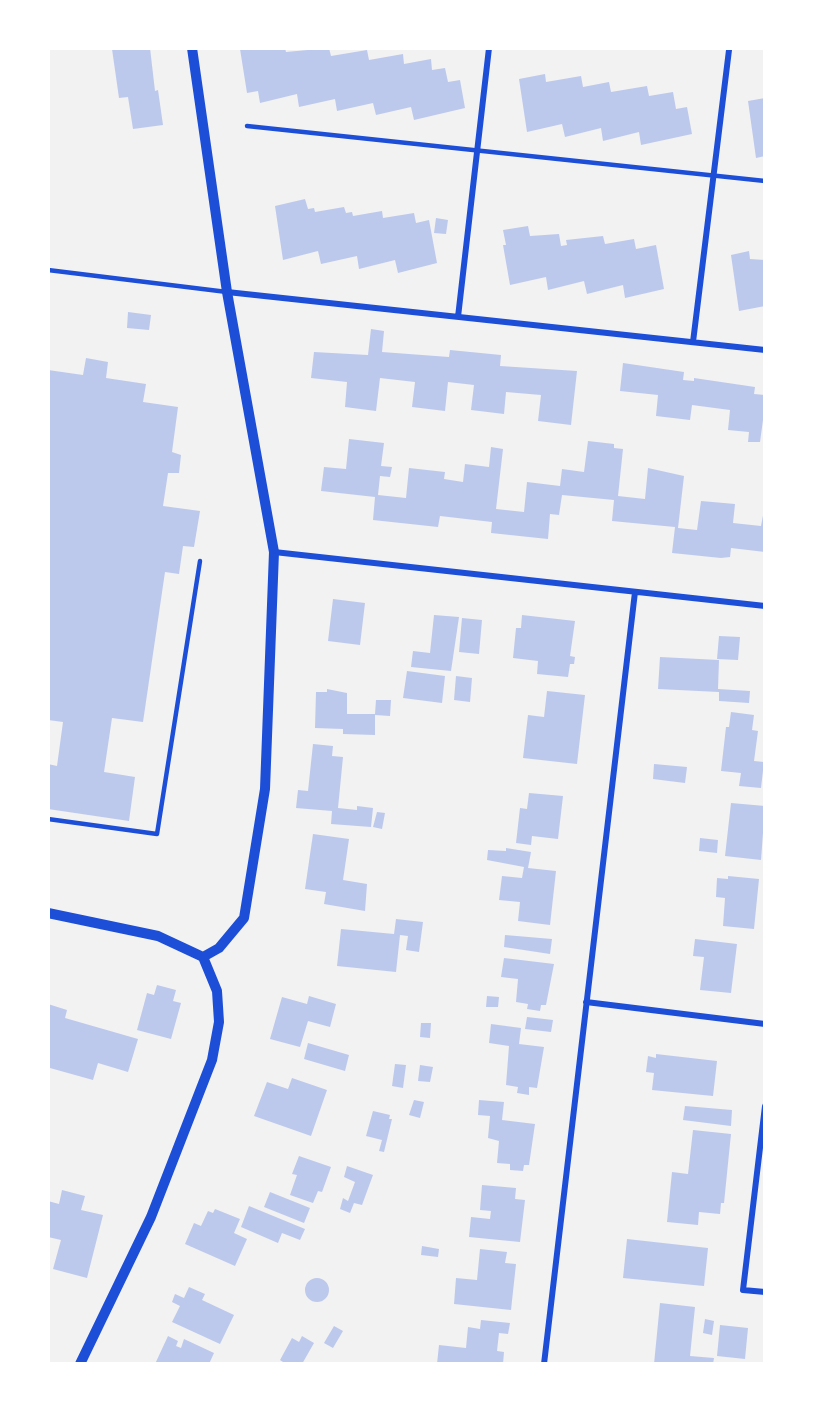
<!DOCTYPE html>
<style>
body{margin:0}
#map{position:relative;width:813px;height:1412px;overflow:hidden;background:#f2f2f2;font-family:Barlow,sans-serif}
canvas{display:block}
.frame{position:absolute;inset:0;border:50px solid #fff;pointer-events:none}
</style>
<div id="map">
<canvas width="813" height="1412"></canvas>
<div class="frame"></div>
</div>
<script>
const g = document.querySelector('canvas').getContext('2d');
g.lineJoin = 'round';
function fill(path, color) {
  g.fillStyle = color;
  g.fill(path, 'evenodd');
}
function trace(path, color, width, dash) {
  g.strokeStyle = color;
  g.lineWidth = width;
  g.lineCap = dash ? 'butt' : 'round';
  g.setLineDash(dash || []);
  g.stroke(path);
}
fill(new Path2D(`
 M150,48L155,91L158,90L163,125L133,129L128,97L119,98L112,49Z
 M285,48L286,52L329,48L331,56L367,50L369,60L403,54L404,64L431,59L432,70L445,68L448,82L460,80L465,108L414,120L411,107L376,115L373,103L337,111L335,99L299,107L297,94L260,103L258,91L247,93L240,49Z
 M545,74L546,82L581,76L583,87L609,82L611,92L647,86L649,96L673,92L676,109L687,107L692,134L641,145L639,132L603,141L601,128L565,137L562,124L527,132L519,79Z
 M765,98V156L756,158L748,101Z
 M305,199L308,209L314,208L315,212L344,207L346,213L352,212L353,216L382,211L383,218L414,213L416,223L429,220L437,263L398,273L395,260L359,269L357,256L321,264L318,251L283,260L275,206Z
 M436,218L448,220L446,234L434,233Z
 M528,226L530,236L559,234L561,246L567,245L566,240L603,236L605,244L634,239L636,249L656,245L664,289L625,298L623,285L587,294L584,281L548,290L546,277L510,285L503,245H506L503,230Z
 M749,251L750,259L765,260V306L739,311L731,255Z
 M128,312L151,315L149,330L127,328Z
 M371,329L384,331L382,352L449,357L450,350L501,355L500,366L577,371L571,425L538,421L541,395L506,392L504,414L471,410L474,385L448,382L445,411L412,407L415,382L380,378L376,411L345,407L347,382L311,378L314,352L368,355Z
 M86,358L108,362L106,378L146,384L143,402L178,407L172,452L181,455L179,473H168L163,506L200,511L194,547L183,546L179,574L165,572L143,722L112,718L104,772L135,777L129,821L48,809V764L57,766L63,722L48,720V370L83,375Z
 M623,363L684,372L683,380L694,381V378L755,387L754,394L765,395V420H763L760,442H748L749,432L728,430L730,410L692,405L690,420L656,416L658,395L620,391Z
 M349,439L384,443L381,466L392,467L390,477L380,476L378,495L406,498L409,468L445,472L444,479L463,482L465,464L489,467L491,447L503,449L496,509L524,512L527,482L560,486L562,469L584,472L588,441L614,444V448L623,449L618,496L645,499L648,468L684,476L678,528L697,530L701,501L735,504L733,523L761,526L765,505V552L731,548L730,557L721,558L672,553L675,527L612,521L614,500L562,495L559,515L550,514L548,539L491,533L492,522L440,516L438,527L373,520L375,497L321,491L324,467L346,469Z
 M333,599L365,603L360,645L328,641Z
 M434,615L459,617L451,671L411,667L413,651L430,653Z
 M522,615L575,621L570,656L575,657L574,664H570L568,677L537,674L538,661L513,658L516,628H521Z
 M462,618L482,620L479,654L459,652Z
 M719,636L740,637L738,660L717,659Z
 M660,657L719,660L718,689L750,691L749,703L719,701V692L658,689Z
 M407,671L445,676L442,703L403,698Z
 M456,676L472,678L470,702L454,700Z
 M327,689L347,693V714H375L376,700H391L390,716L375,715V735L343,734V729L315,728L316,692H327Z
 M547,691L585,695L577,764L523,758L528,715L544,717Z
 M731,712L754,715L752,730L758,731L754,761L764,762L761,788L739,786L741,773L721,771L726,727H729Z
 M313,744L333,746L332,756L343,757L338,808L357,810V806L373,808L371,827L331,824L332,811L296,808L298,790L308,791Z
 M654,764L687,767L685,783L653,779Z
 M529,793L563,796L558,839L532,836L531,845L516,843L520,808L527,809Z
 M731,803L765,806L761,860L725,856Z
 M377,812L385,813L382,829L373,827Z
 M313,834L349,839L343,880L367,884L365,911L324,904L326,892L305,889Z
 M700,838L718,840L717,853L699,851Z
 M506,848L531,852L528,868L556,871L550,925L518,921L520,902L499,900L502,876L522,878L524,867L487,860L488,850L506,851Z
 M728,876L759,879L754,929L723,926L725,898L716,897L717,878L728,879Z
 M396,919L423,922L419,952L406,950L408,936L400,935L396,972L337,966L341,929L394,934Z
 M505,935L552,939L550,954L504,947Z
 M695,939L737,944L731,993L700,990L704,957L693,956Z
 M504,958L554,964L546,1005H541L540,1011L527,1009L528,1004L516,1002L518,979L501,977Z
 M157,985L176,990L173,1001L181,1003L171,1039L137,1030L147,993L154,995Z
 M309,996L336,1004L330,1027L308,1021L300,1047L270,1039L282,997L307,1004Z
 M487,996L499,997L498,1007H486Z
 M48,1004L67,1010L65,1018L138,1039L128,1072L98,1063L93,1080L50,1068Z
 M527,1017L553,1020L551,1032L525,1029Z
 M421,1023H431L430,1038L420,1037Z
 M491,1024L521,1028L519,1044L544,1047L537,1088L529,1087V1095L517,1093L518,1087L506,1085L509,1046L489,1043Z
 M308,1043L349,1055L345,1071L304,1059Z
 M656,1054L717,1061L713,1096L652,1090L654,1073L646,1072L648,1056L656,1058Z
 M395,1064L406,1065L403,1088L392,1086Z
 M420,1065L433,1067L430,1082L418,1081Z
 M292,1078L327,1090L311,1136L254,1116L267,1082L288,1089Z
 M414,1100L424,1102L420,1118L409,1115Z
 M479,1100L504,1102L502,1120L535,1124L529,1165H524L523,1171L510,1170V1164L497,1163L499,1141L488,1138L490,1116L478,1115Z
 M685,1106L732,1110L731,1126L683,1120Z
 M373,1111L390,1115L389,1119H392L384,1152L379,1151L382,1140L366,1136Z
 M693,1130L731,1134L724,1203H721L720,1214L699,1212L698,1225L667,1222L672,1172L688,1174Z
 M299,1156L331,1167L322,1192L318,1191L313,1203L290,1195L297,1175L292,1174Z
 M347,1166L373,1175L362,1205L354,1203L350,1213L340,1209L343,1198L348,1201L355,1182L344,1177Z
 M482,1185L516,1188L515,1199L525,1200L520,1242L469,1237L471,1217L490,1219L491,1211L480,1210Z
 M62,1190L85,1196L81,1210L103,1215L87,1278L53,1269L61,1240L48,1237V1201L59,1204Z
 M270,1192L310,1208L304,1223L264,1207Z
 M249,1206L305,1229L300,1240L282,1233L278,1243L241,1227Z
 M215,1209L240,1219L234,1233L247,1239L235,1266L185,1244L194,1223L201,1226L208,1211L213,1213Z
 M627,1239L708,1248L704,1286L623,1278Z
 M422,1246L439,1249L438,1257L421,1255Z
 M480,1249L507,1252L505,1263L516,1264L511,1310L454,1304L456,1278L477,1280Z
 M305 1290a12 12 0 1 1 24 0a12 12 0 1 1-24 0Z
 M189,1287L205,1294L202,1300L234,1315L220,1344L172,1322L180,1306L172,1302L175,1294L184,1298Z
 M660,1303L695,1307L690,1356L714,1358L713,1364H654Z
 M705,1319L714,1321L712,1335L703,1333Z
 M481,1320L510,1323L508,1334L499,1333L497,1351L504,1352L503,1364H437L439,1345L466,1348L468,1327L480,1329Z
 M720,1325L748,1328L745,1359L717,1356Z
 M334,1326L343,1331L333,1348L324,1343Z
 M168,1336L178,1341L176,1346L181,1348L184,1339L214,1353L209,1364H155Z
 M302,1336L314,1343L302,1364H286L280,1360L292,1338L299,1342Z`), '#bdc9ec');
trace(new Path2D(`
 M247,126L765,181
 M48,270L227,292
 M48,819L157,834L200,561`), '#1d4ed8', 4.5);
trace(new Path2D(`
 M227,292L765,350
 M458,317L489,48
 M693,342L729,50
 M274,552L765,606
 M586,1002L765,1024
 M765,1106L743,1290L765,1292
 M544,1364L635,592`), '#1d4ed8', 6);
trace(new Path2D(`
 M192,48L227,292L274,552L265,789L244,918L219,948L203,957
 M48,913L158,936L203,957
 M80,1364L151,1217L212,1060L219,1022L217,991L203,957`), '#1d4ed8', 10);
</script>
